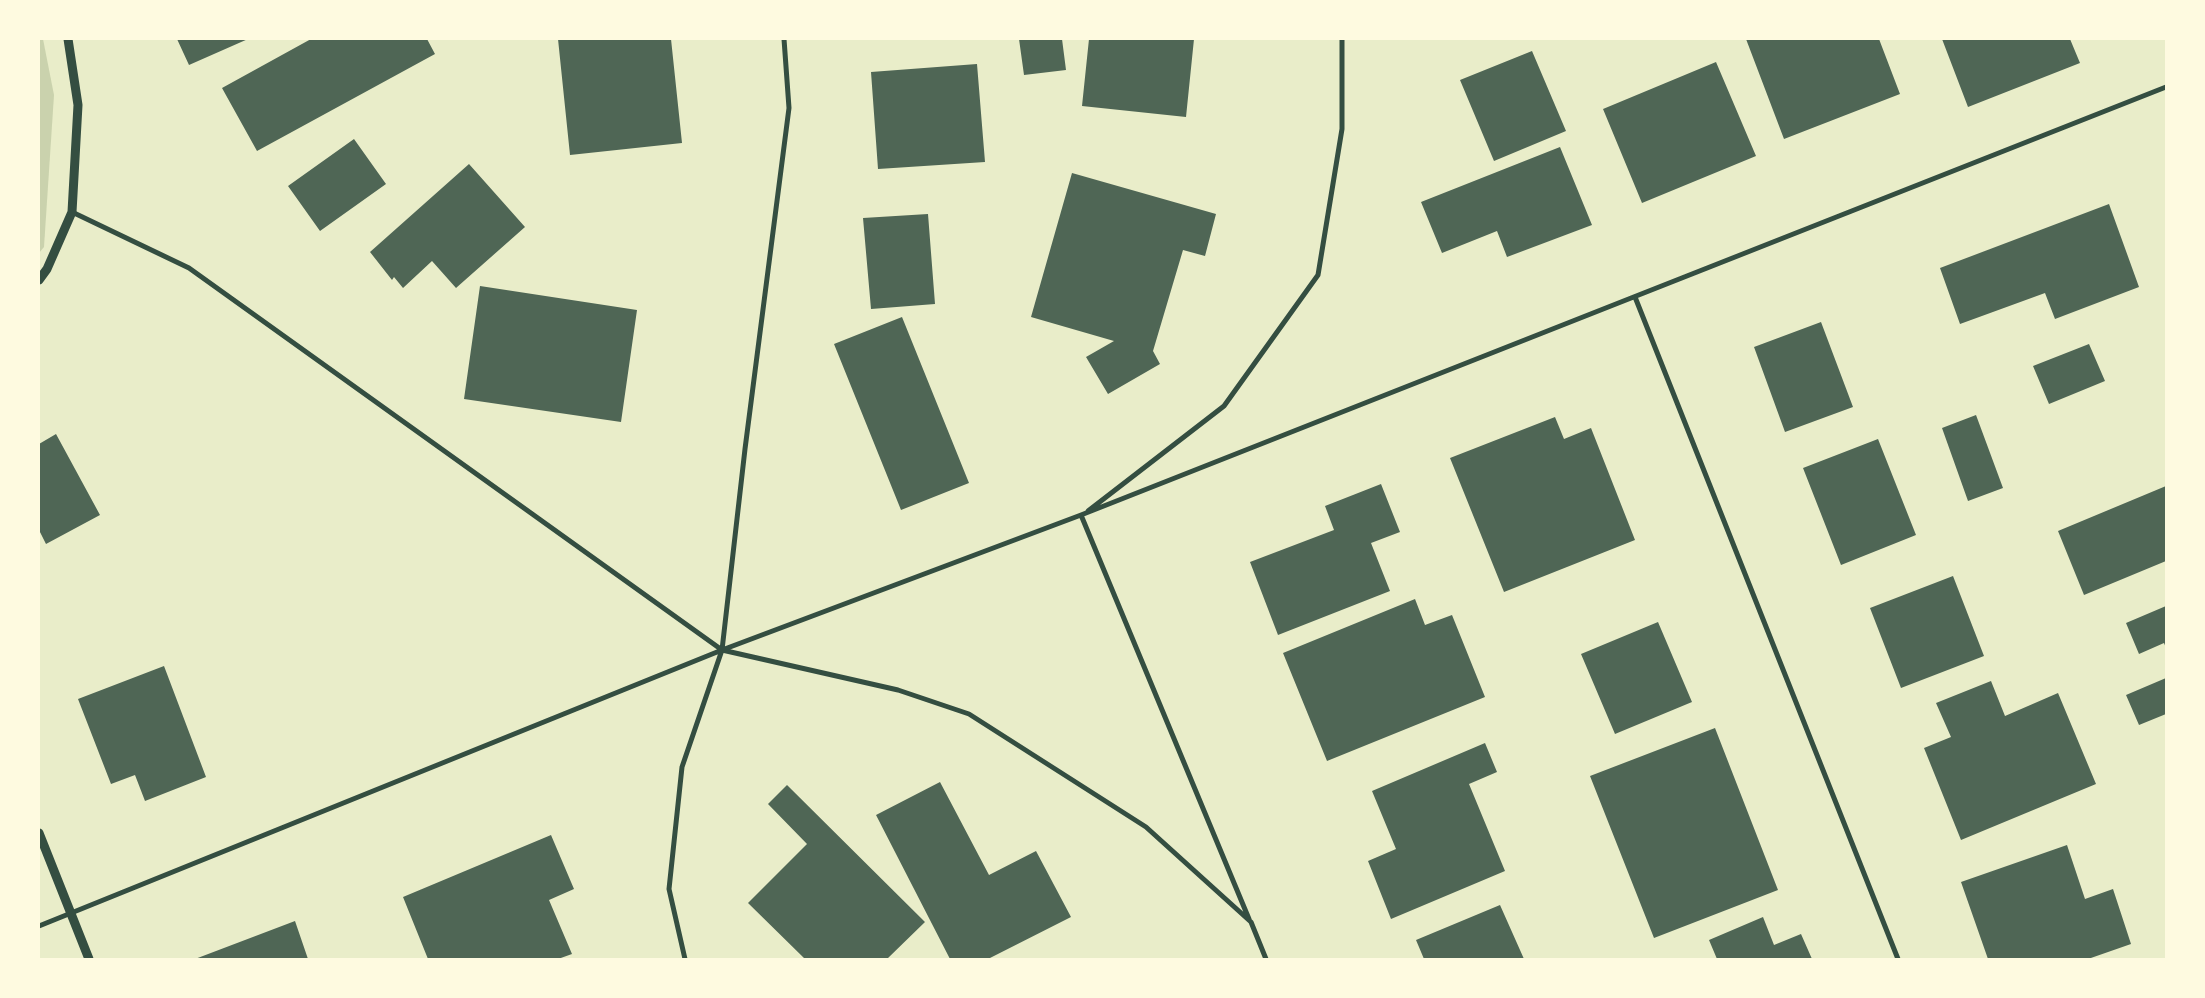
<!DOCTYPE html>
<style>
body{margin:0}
#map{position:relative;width:2205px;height:998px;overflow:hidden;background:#e9edc9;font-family:Spectral,serif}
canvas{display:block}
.frame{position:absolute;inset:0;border:40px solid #fefae0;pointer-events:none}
</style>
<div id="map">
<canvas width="2205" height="998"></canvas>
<div class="frame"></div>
</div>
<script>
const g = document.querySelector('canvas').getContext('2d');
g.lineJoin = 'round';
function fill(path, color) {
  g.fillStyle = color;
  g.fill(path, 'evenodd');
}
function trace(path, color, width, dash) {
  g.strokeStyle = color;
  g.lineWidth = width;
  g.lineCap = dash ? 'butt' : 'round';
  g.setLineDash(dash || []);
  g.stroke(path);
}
fill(new Path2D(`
 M39,39H43L54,95L44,247L39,253Z`), '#cad2ad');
fill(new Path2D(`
 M177,39H248L189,65Z
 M311,39H427L435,54L257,151L222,88Z
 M558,39H671L682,143L570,155Z
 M1019,39H1062L1066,70L1024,75Z
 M1089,39H1194L1186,117L1082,106Z
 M1746,39H1879L1900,94L1784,139Z
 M1942,39H2070L2080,63L1968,107Z
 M1532,51L1566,131L1494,161L1460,80Z
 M1716,62L1756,156L1642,203L1603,109Z
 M977,64L985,162L878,169L871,72Z
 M354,139L386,184L320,231L288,186Z
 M1560,147L1592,225L1507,257L1497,231L1442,253L1421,202Z
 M469,164L525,227L456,288L432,261L403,288L394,277L392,280L370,252Z
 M1072,173L1216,214L1205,256L1183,250L1153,351L1160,364L1108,394L1086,357L1114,341L1031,317Z
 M2109,204L2139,287L2055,319L2045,293L1960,324L1940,268Z
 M928,214L935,304L871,309L863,218Z
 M480,286L637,310L621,422L464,399Z
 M902,317L969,483L901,510L834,344Z
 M1821,322L1853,407L1785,432L1754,347Z
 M2089,344L2105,381L2049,404L2033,366Z
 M1976,415L2003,488L1968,501L1942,428Z
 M1555,417L1564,439L1591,428L1635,540L1504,592L1450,458Z
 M56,434L100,515L46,544L39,530V444Z
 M1878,439L1916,535L1841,565L1803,468Z
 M1381,484L1400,532L1371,543L1390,591L1278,635L1250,562L1334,530L1325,506Z
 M2166,486V561L2084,595L2058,531Z
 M1953,576L1984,656L1901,688L1870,608Z
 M1415,599L1425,625L1452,615L1485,697L1327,761L1283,653Z
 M2166,606V648L2164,643L2139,654L2126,623Z
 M1658,622L1692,702L1615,734L1581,654Z
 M164,666L206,777L145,801L135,775L111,784L78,699Z
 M2166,678V714L2139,725L2126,695Z
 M1991,681L2005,716L2058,693L2096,784L1961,840L1924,748L1951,737L1936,703Z
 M1715,728L1778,890L1654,938L1590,776Z
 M1485,743L1497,772L1469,784L1505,871L1391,919L1368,861L1396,849L1372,791Z
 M940,782L989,875L1036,851L1071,917L988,959H950L876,815Z
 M787,785L925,922L887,959H805L748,903L807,844L768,804Z
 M551,835L574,889L549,900L572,954L558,959H428L403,897Z
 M2067,845L2085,899L2113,889L2131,944L2088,959H1988L1961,882Z
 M1500,905L1524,959H1424L1416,940Z
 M1763,917L1774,945L1801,934L1812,959H1717L1709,940Z
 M295,921L308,959H195Z`), '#4f6655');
trace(new Path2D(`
 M72,212L189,268L722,650L898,690L969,714L1146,827L1251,922L1266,959
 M1635,297L1898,959
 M1088,511L1224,406L1318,275L1342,129V39
 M1081,515L1249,919
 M39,926L722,650L1081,515L2166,87
 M685,959L669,889L682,767L722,650L745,449L789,108L784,39`), '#344e41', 5);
trace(new Path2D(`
 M39,280L47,269L72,212L78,105L68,39
 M39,833L89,959`), '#344e41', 9);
</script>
